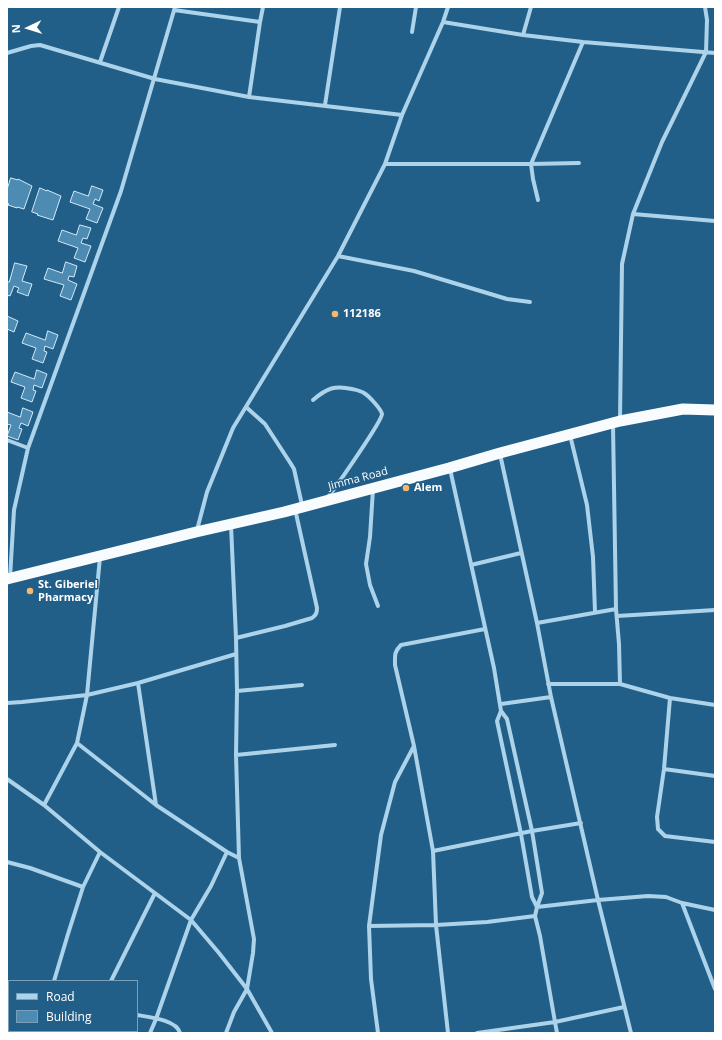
<!DOCTYPE html>
<style>
body{margin:0}
#map{position:relative;width:722px;height:1040px;overflow:hidden;background:#225f88;font-family:"Open Sans",sans-serif}
canvas{display:block}
.frame{position:absolute;inset:0;border:8px solid #fff;pointer-events:none}
.legend{position:absolute;left:8px;top:980px;width:130px;height:52px;box-sizing:border-box;background:#225f88;border:1px solid #7a9fb8;margin:0;padding:5px 7px;list-style:none;font-size:12px;color:#fff}
.legend li{display:flex;align-items:center;gap:8px;height:20px}
.legend b{width:20px;border:1px solid #7a9fb8}
.north{position:absolute;left:8px;top:8px;width:40px;height:40px;-webkit-text-stroke:3px #225f88;paint-order:stroke;rotate:266deg;font-size:11px;font-weight:700;line-height:16px;text-align:center;color:#fff}
.north::after{content:'';display:block;margin:auto;width:14px;height:18px;background:#fff;clip-path:polygon(50% 0,100% 100%,50% 72%,0 100%)}
</style>
<div id="map">
<canvas width="722" height="1040"></canvas>
<div class="frame"></div>
<ul class="legend">
<li><b style="height:5px;background:#acd3ea"></b>Road</li>
<li><b style="height:11px;background:#4e8bb2"></b>Building</li>
</ul>
<div class="north">N</div>
</div>
<script>
const g = document.querySelector('canvas').getContext('2d');
g.lineJoin = 'round';
function fill(path, color) {
  g.fillStyle = color;
  g.fill(path, 'evenodd');
}
function trace(path, color, width, dash) {
  g.strokeStyle = color;
  g.lineWidth = width;
  g.lineCap = dash ? 'butt' : 'round';
  g.setLineDash(dash || []);
  g.stroke(path);
}
function write(font, color, halo, rows, align = 'center') {
  g.font = font + ' "Open Sans",sans-serif';
  g.lineWidth = 3;
  g.setLineDash([]);
  g.textBaseline = 'middle';
  g.strokeStyle = halo;
  g.fillStyle = color;
  for (const [text, x, y, turn = 0] of rows) {
    g.save();
    g.translate(x, y);
    g.rotate((+turn || 0) * Math.PI / 180);
    g.textAlign = isNaN(turn) ? turn : align;
    if (halo) g.strokeText(text, 0, 0);
    g.fillText(text, 0, 0);
    g.restore();
  }
}
const building = new Path2D(`
 M11,178L18,180V179L32,186L24,209L17,207V208L8,205L9,204L7,203V190Z
 M92,186L103,190L99,201L95,199L93,204L103,208L97,223L86,219L90,209L70,202L74,191L88,196Z
 M40,188L47,191V190L61,196L53,220L37,215L38,214L32,212Z
 M80,225L91,228L87,239L83,238L81,243L91,246L85,262L74,258L78,248L58,241L62,230L76,235Z
 M66,262L77,266L74,277L69,276L68,280L77,284L71,300L60,296L64,285L44,279L48,268L62,273Z
 M15,263L27,266L22,281L32,284L28,296L17,292L19,288L14,286L10,296L7,295V282H9Z
 M7,316L18,321L14,332L7,329Z
 M48,331L58,335L53,349L45,346L44,351L47,352L43,363L32,359L36,348L22,343L26,333L45,340Z
 M37,370L47,374L42,388L34,385L33,390L36,391L32,402L21,398L25,387L11,382L15,372L34,379Z
 M23,408L33,412L28,426L21,423L19,428L22,429L18,440L7,436L11,425L7,424V412L20,417Z`);
fill(building, '#4e8bb2');
trace(building, '#d1e9f7', 1);
trace(new Path2D(`
 M174,10L260,22L249,97
 M260,22L263,7
 M443,22L523,35L583,42L715,53
 M412,32L416,7
 M523,35L531,7
 M7,53L31,46L40,45L155,79L249,97L402,115
 M100,62L119,7
 M325,105L340,7
 M385,164H531L579,163
 M538,200L533,179L531,164L583,42
 M633,214L715,221
 M338,256L414,271L507,299L530,302
 M313,400C327,388 335,385 352,389C356,390 361,391 364,393C369,396 381,409 382,414C382,421 336,487 328,497
 M246,407L265,424L291,464L294,469L302,505
 M620,419L622,264L633,214L662,142L706,52L707,20L705,7
 M613,425L616,609L619,644L620,684
 M570,435L587,505L593,557L595,612
 M7,440L28,448
 M500,454L537,623L551,697L598,900L631,1033
 M450,469L494,668L501,711
 M373,489L370,537L366,564L370,585L378,606
 M197,530L207,492L233,428L338,256L385,164L402,115L443,22L448,7
 M471,565L521,553
 M10,578L14,510L28,448L121,191L175,7
 M617,616L715,610
 M537,623L616,609
 M236,638L285,626L312,618C316,615 317,613 317,608L295,509
 M138,683L156,805
 M548,684H620L670,698L715,705
 M237,691L302,685
 M670,698L664,769L657,817L658,829L665,836L715,842
 M7,703L22,702L87,695L138,683L236,654
 M501,704L551,697
 M501,711L507,719L532,831L542,893L537,907L532,897L521,834L497,721Z
 M77,743L156,805L227,852L239,858
 M236,755L335,745
 M664,769L715,776
 M7,779L44,805L100,852L191,920L219,953L247,989L272,1033
 M44,805L77,743L87,695L100,557
 M433,851L532,831L581,823
 M7,862L30,868L83,887
 M682,903L715,989
 M369,926L436,925L487,922L535,916
 M54,981L68,934L83,887L100,852
 M111,981L155,893
 M7,986H9
 M137,1015C149,1017 177,1020 180,1033
 M83,1033L84,1031
 M150,1033L156,1019L191,920L211,886L227,852
 M226,1033L234,1012L247,989L253,953L254,939L239,858L236,755L237,691L236,638L231,525
 M378,1033L371,979L369,926L381,835L395,782L414,746
 M448,1033L436,925L433,851L414,746L395,665C395,655 394,652 401,645L485,629
 M477,1033L555,1022L624,1007
 M557,1033L555,1022L540,936L535,916L537,907L598,900L648,896L666,897L682,903L715,910`), '#acd3ea', 4);
trace(new Path2D(`
 M7,579L196,532L284,512L449,468L500,453L620,421L683,409L715,410`), '#f8fcfe', 11);
for (const [x, y, r, color] of [
 [335,314,4,"#f6b86e"],
 [406,488,4,"#f6b86e"],
 [30,591,4,"#f6b86e"]
]) {
  const dot = new Path2D();
  dot.arc(x, y, r, 0, 2 * Math.PI);
  g.fillStyle = color;
  g.fill(dot);
  trace(dot, '#225f88', 1.5);
}
write('bold 11px', '#fff', '#225f88', [
 ["112186",343,314],
 ["Alem",414,488],
 ["St. Giberiel",38,585],
 ["Pharmacy",38,598]
], 'left');
write('11px', '#fff', '#225f88', [
 ["Jimma Road",358,479,-15]
]);
</script>
